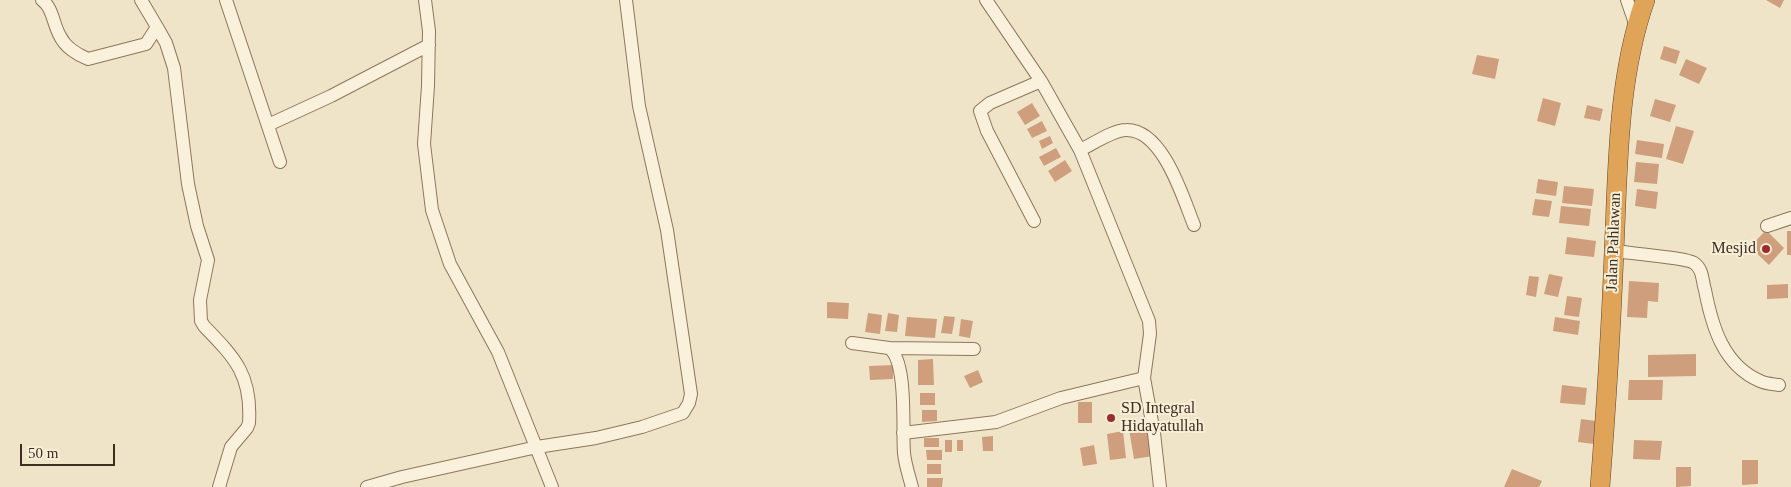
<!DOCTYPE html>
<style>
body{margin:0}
#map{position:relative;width:1791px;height:487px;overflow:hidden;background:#f0e4c8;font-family:Georgia,serif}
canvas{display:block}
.scale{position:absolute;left:20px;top:444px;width:95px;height:22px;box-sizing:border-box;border:2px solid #3d2e20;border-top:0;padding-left:6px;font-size:15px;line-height:18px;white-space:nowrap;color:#3d2e20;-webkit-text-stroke:4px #f7eed8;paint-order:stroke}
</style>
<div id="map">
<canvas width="1791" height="487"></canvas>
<div class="scale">50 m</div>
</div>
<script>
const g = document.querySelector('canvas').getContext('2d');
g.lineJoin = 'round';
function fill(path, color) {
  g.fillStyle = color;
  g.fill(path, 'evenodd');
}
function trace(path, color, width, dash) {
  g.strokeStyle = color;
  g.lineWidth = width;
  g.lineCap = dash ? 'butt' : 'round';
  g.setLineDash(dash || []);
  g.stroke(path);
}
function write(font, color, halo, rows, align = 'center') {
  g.font = font + ' Georgia,serif';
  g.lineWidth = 4;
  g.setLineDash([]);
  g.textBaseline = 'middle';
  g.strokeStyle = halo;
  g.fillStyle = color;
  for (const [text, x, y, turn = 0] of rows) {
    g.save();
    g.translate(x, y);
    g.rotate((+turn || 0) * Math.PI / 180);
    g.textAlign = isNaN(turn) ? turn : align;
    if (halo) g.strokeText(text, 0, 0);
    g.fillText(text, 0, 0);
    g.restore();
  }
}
fill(new Path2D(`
 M1766,0H1784L1780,8Z
 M1664,46L1680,51L1676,64L1660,59Z
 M1477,55L1499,59L1495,79L1472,74Z
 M1686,59L1707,68L1699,84L1679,75Z
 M1543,98L1561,103L1555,126L1537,121Z
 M1655,99L1676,105L1670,122L1650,116Z
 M1032,103L1040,116L1025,125L1017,112Z
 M1587,105L1603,109L1600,121L1584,118Z
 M1042,121L1047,131L1032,138L1027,129Z
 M1676,126L1694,131L1683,164L1666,159Z
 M1050,136L1053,143L1042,149L1039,141Z
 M1637,140L1664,144L1662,158L1635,154Z
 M1056,148L1061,157L1044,166L1039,157Z
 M1065,160L1072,171L1055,182L1048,171Z
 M1636,162L1659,164L1657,184L1634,182Z
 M1538,179L1558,182L1556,196L1536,193Z
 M1564,186L1594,189L1592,206L1562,203Z
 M1637,189L1658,192L1656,209L1635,206Z
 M1535,199L1552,201L1549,217L1532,215Z
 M1561,206L1591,209L1589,226L1559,223Z
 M1766,230L1784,248L1769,265L1750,247Z
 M1787,231H1791V255H1787Z
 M1567,237L1596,241L1594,257L1565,254Z
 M1549,274L1563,277L1558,297L1544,294Z
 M1529,276L1539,277L1536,297L1526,295Z
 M1629,281L1659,283L1658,302L1648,301L1647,318L1627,317Z
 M1788,284V298L1767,299V285Z
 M1567,296L1582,298L1579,317L1564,315Z
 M827,302L849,303L848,319L827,318Z
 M868,313L882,315L880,334L865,332Z
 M888,313L899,315L897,332L885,331Z
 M944,316L955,317L952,334L941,333Z
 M907,317L937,319L935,338L905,336Z
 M1555,317L1580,321L1578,335L1553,331Z
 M961,319L973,321L970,338L959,336Z
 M1696,354V376L1648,377V355Z
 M933,359L934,385H918V360Z
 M893,365V379L870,380L869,366Z
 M978,370L983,382L970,388L964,376Z
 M1629,380H1663L1662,400H1628Z
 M1562,385L1587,388L1585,405L1560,403Z
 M920,393H935V405H920Z
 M1078,402H1092V423H1078Z
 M922,410H937V421L922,422Z
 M1581,419L1596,421L1594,444L1578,442Z
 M1147,426L1153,456L1134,459L1129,429Z
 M1123,431L1126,458L1110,460L1107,434Z
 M993,436V451H983L982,437Z
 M924,438H939V447H924Z
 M945,440H952V452H945Z
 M957,440H963V451H957Z
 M1634,440L1662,441L1660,460L1633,459Z
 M1094,445L1097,464L1083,466L1080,448Z
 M926,450H942V460H927Z
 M1742,460H1758V484L1742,485Z
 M927,464H941V474H927Z
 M1676,467H1691V486L1676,487Z
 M1512,469L1542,481L1539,487H1504Z
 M927,478H943L942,487H927Z`), '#cf9f7d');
const minor = new Path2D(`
 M42,0C53,8 53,24 60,36C65,47 78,55 88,59L146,44L157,27L166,43L174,68L188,184L197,226L208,260L200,300L201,321L204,326C235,358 252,375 249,423L247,428L231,447L219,487
 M141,0L157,27
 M226,0L280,162
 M425,0L429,31L428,86L424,144L432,210L450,264L498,352L552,487
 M986,0L1041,81L1080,150L1149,321L1150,334L1144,378
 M1627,0L1636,26
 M268,125L331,96L429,45
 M1080,150C1093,144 1113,130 1126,130C1163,129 1183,198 1194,225
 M1034,221L987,131L980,111L990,103L1041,81
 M1767,226L1791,218
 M1615,251C1627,253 1687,258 1694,263C1703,269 1702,280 1705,290C1712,326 1723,365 1760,381C1766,384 1773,384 1779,385
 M852,343L889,348C908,361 902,431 904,453C905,464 909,476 912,487
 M889,348L974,349
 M903,433L996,422L1061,398L1144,378L1154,433L1160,487
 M367,487L402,477L537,447L596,438L642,427L683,413L689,403L691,394L667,230L639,106L626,0`);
const highway = new Path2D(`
 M1600,487C1606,409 1611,330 1614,252C1618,168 1617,80 1645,0`);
trace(minor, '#8d765c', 14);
trace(highway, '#5b4430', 20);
trace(minor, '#faf1dc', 12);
trace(highway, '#e0a458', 19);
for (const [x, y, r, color] of [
 [1766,249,5,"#9e2a2b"],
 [1111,418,5,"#9e2a2b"]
]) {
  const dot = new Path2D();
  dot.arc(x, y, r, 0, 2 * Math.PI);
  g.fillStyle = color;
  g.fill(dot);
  trace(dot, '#f7eed8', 2);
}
write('16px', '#3d2e20', '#f7eed8', [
 ["Jalan Pahlawan",1614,242,-88]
]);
write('16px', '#3d2e20', '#f7eed8', [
 ["Mesjid",1756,249],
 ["SD Integral",1121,409,"left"],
 ["Hidayatullah",1121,427,"left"]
], 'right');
</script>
